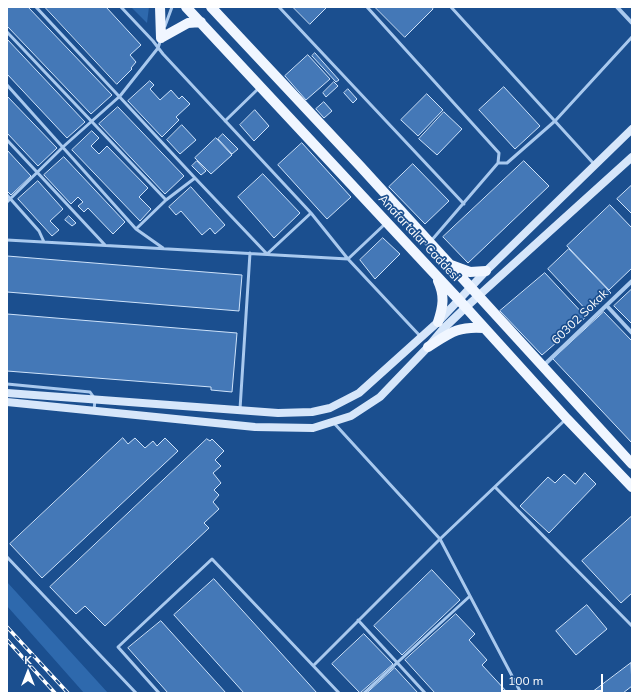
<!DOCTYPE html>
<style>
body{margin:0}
#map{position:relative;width:639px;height:700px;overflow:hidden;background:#1b4f8f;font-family:Mulish,sans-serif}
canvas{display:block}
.frame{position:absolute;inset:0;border:8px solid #fff;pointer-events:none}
.north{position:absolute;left:8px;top:652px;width:40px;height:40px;-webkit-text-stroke:3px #1b4f8f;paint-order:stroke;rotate:0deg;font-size:11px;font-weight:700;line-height:16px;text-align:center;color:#fff}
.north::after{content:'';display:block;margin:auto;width:14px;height:18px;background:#fff;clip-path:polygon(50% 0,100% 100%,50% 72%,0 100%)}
.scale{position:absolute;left:501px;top:674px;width:102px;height:18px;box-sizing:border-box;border:2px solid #fff;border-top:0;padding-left:5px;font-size:12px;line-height:14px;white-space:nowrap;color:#fff;-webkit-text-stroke:3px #1b4f8f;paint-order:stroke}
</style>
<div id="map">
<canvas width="639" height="700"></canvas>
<div class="frame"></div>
<div class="north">K</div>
<div class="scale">100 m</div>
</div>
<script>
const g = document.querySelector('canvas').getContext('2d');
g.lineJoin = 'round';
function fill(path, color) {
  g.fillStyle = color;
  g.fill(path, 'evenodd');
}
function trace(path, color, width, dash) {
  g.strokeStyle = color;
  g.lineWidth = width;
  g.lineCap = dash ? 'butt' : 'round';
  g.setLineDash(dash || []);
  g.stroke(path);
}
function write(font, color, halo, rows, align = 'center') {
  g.font = font + ' Mulish,sans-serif';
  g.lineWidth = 3.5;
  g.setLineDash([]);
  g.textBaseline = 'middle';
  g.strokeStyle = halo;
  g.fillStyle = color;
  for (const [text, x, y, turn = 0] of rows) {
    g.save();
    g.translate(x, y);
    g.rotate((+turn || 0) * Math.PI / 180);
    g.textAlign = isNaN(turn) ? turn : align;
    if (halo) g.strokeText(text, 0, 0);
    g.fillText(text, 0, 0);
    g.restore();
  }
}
fill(new Path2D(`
 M131,7H149L147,23Z
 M7,582L108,693H84L7,606Z`), '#2e69ad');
const building = new Path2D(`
 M7,7H28L112,95L91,114L7,26Z
 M45,7H106L141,45L130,55L136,62L131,68L132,69L117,84Z
 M293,7H327L310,24Z
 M375,7H432L433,9L405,37Z
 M7,39L85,122L67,138L7,74Z
 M315,53L339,80L336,82L312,56Z
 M308,55L330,79L306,100L285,76Z
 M150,81L154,85L150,89L160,100L171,90L179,99L182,96L190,104L176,117L179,120L162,137L128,101Z
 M334,82L338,86L326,97L323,93Z
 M504,87L540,126L515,149L479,110Z
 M348,89L357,99L353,103L344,93Z
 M427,94L443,110L418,136L401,120Z
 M7,96L57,148L38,166L7,133Z
 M324,102L332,111L324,118L316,109Z
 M118,107L184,176L165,194L99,124Z
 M255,110L269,126L254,141L240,125Z
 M444,112L462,129L437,155L419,139Z
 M182,125L196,140L180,154L167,140Z
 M92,131L99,138L91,146L99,154L107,146L148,188L139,197L151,209L140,221L72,150Z
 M223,134L238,149L232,154L218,139Z
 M216,138L232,155L211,174L195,158Z
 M302,143L351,197L327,219L278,165Z
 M7,150L31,176L11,195L7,191Z
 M64,157L125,222L113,234L88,208L84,212L78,206L83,202L78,197L71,204L44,175Z
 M197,161L206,171L201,175L192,166Z
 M524,161L549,186L468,263L443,237Z
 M413,164L449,201L425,224L389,187Z
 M263,174L300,213L274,238L238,197Z
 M38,181L63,209L50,221L59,230L52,236L18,199Z
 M632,185V214L617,199Z
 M191,187L225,225L215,234L210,228L202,235L181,211L176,215L169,207Z
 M610,205L632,228V268L609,290L567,246Z
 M69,216L76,223L72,226L65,220Z
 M383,238L400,254L375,279L360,260Z
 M569,249L611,293L589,313L548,269Z
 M7,256L242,275L239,311L7,292Z
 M545,273L586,317L542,355L500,311Z
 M632,289V324L614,306Z
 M604,312L632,341V443L553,359Z
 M7,314L237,333L232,392L211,390V387L7,371Z
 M123,438L128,444L135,438L145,448L153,441L157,446L165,438L178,451L42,578L10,544Z
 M207,439L210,441L212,439L224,451L215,460L221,466L213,473L221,483L214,490L219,495L213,502L219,509L204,523L209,528L105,626L85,606L76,614L50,587Z
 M585,473L596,484L549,533L520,506L548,477L555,483L564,474L575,484Z
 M632,516V593L621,603L582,561Z
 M432,570L460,600L402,655L374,626Z
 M214,579L317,693H244L174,615Z
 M587,605L607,629L576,655L556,631Z
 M456,614L475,634L469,640L487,660L482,665L507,692L505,693H435L405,660Z
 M161,621L226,693H168L128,648Z
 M364,634L393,664L360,693L332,664Z
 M631,663L632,686L623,693H596L594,691Z
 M395,668L418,693H367Z`);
fill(building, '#4478b7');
trace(building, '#cfe3fa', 1);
trace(new Path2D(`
 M36,7L195,178L166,200
 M121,7L153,41L163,54L311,213
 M279,7L464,204
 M367,7L499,153L498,163L431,241
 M451,7L594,164
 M165,26L172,7
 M7,32L166,200L136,229L7,85
 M225,121L259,88
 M7,140L105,245
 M498,163H507L555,121L632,37
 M195,178L267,254L311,213L348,259L385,224
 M7,195L39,231L44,242
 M7,202L64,146L120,96L158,48L161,39
 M136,229L163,248
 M7,240L348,259L421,337
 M7,384L90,392L95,399L94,411
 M240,409L250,253
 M333,422L440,539L521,693
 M495,487L632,626
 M7,557L136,693
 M358,620L425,693
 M314,665L440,539L565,420
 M159,693L118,647L212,559L339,693
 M364,693L470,596`), '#a9c9ee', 3);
trace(new Path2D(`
 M617,7L632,23
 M607,306L632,333
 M543,366L632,281`), '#a9c9ee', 4);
trace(new Path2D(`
 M7,393L278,413L312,412L330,408L359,393L438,322L486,271L632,129
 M7,402L255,427L313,428L351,416L380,397L428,347L443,329L465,308L632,157`), '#d6e6fa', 8);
trace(new Path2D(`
 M160,7L161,38
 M186,7L460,301L567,419L632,487
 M211,7L360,166L632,464
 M161,38L188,23L201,22
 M451,265L470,272L486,271
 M438,281C445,296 443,307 438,322
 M428,347C450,333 457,326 484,328`), '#f0f6ff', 10);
const rail = new Path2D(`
 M7,627L68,693
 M7,640L55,693`);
trace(rail, '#fff', 3.5);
trace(rail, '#1b4f8f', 2, [6]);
write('12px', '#fff', '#1b4f8f', [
 ["Anafartalar Caddesi",419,238,47],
 ["60302 Sokak",580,317,-44]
]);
</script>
